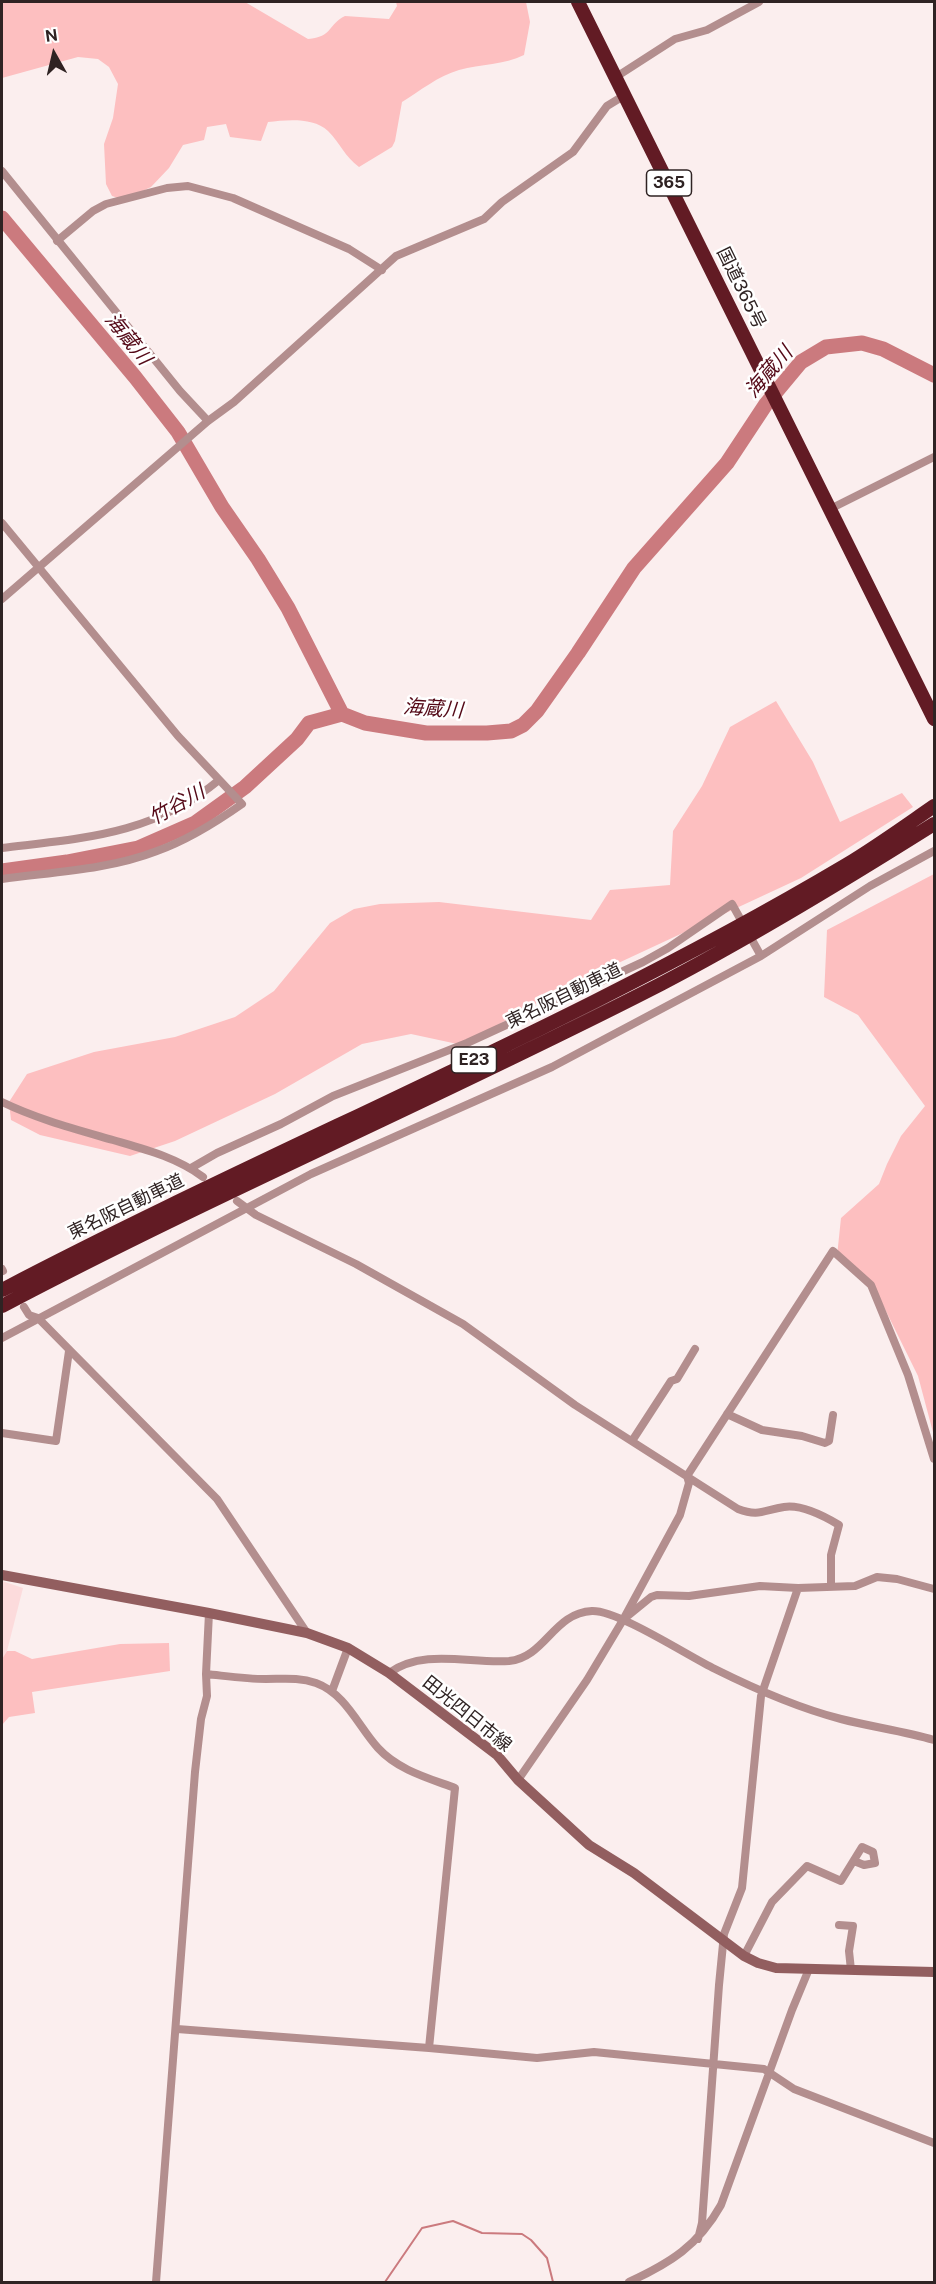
<!DOCTYPE html>
<meta charset="utf-8">
<style>
body{margin:0}
#map{position:relative;width:936px;height:2284px;overflow:hidden;background:#fbeeee;font-family:"Public Sans",sans-serif}
canvas{display:block}
.frame{position:absolute;inset:0;border:3px solid #2f2323;pointer-events:none}
.north{position:absolute;left:24px;top:24px;width:60px;height:60px;-webkit-text-stroke:4px #fff;paint-order:stroke;rotate:352deg;font-size:16px;font-weight:700;line-height:24px;text-align:center;color:#2f2323}
.north::after{content:'';display:block;margin:auto;width:21px;height:27px;background:#2f2323;clip-path:polygon(50% 0,100% 100%,50% 72%,0 100%)}
</style>
<div id="map">
<canvas width="936" height="2284"></canvas>
<div class="frame"></div>
<div class="north">N</div>
</div>
<script>
const g = document.querySelector('canvas').getContext('2d');
g.lineJoin = 'round';
function fill(path, color) {
  g.fillStyle = color;
  g.fill(path, 'evenodd');
}
function trace(path, color, width, dash) {
  g.strokeStyle = color;
  g.lineWidth = width;
  g.lineCap = dash ? 'butt' : 'round';
  g.setLineDash(dash || []);
  g.stroke(path);
}
function write(font, color, halo, rows, align = 'center') {
  g.font = font + ' "Public Sans","Noto Sans JP",sans-serif';
  g.lineWidth = 5;
  g.setLineDash([]);
  g.textBaseline = 'middle';
  g.strokeStyle = halo;
  g.fillStyle = color;
  for (const [text, x, y, turn = 0] of rows) {
    g.save();
    g.translate(x, y);
    g.rotate((+turn || 0) * Math.PI / 180);
    g.textAlign = isNaN(turn) ? turn : align;
    if (halo) g.strokeText(text, 0, 0);
    g.fillText(text, 0, 0);
    g.restore();
  }
}
fill(new Path2D(`
 M2,1581L23,1588L7,1651L2,1659Z`), '#fcdbdc');
fill(new Path2D(`
 M2,2H245L308,39C333,37 328,24 345,16L389,19L397,6L396,2H526L530,22L524,55C504,65 481,64 459,70C438,76 420,91 402,102L395,141L392,147L359,167C345,157 340,143 328,131C313,117 287,120 268,122L261,141L230,137L226,124L207,127L204,140L183,145L169,168L151,187L124,200L112,196L106,184L104,144L113,118L118,84L109,67L98,59L78,57L2,78Z
 M776,701L813,762L840,822L902,793L913,807L801,878L556,992L462,1045L411,1034L362,1044L275,1094L175,1141L130,1156L40,1135L11,1120L9,1102L27,1074L94,1052L175,1037L235,1017L274,991L330,923L354,909L380,904L439,902L591,920L610,890L670,885L673,831L702,786L730,727Z
 M934,874V1436L918,1376L878,1295L837,1256L841,1218L879,1184L887,1164L901,1136L925,1106L858,1015L824,997L827,930Z
 M169,1643L170,1671L32,1692L35,1713L9,1717L2,1725V1659L7,1651H15L32,1659L120,1644Z`), '#fdbfc0');
trace(new Path2D(`
 M385,2282L422,2228L453,2221L482,2233L522,2234L531,2240L547,2258L553,2282`), '#cb7a7e', 2);
trace(new Path2D(`
 M2,218L135,377L178,432L222,507L258,559L288,608L342,714L365,723L426,733H487L511,731L523,725L537,711L578,653L634,568L727,463L766,404L801,362L826,347L862,343L883,349L934,375
 M2,871L67,862L138,848L195,823L245,787L297,739L309,723L342,714`), '#cb7a7e', 15);
trace(new Path2D(`
 M616,77L675,39L707,30L759,2
 M2,171L180,391L208,421
 M57,241L93,211L106,204L167,188L188,186L233,198L349,249L382,270
 M830,509L934,457
 M2,523L178,736L242,804C215,823 188,840 157,851C108,870 53,872 2,879
 M2,599L208,421L234,402L396,256L484,219L502,202L573,152L607,106L625,95
 M2,848C83,838 153,835 219,780
 M2,1102C37,1119 75,1129 113,1140C144,1149 176,1157 203,1177
 M191,1168L217,1153L281,1124L333,1096L467,1043L643,962L668,948L732,904L761,956
 M237,1201L256,1215L356,1264L463,1324L575,1405L738,1509C759,1517 764,1510 784,1507C802,1504 824,1516 839,1525L831,1555V1587
 M2,1269L3,1271
 M24,1307L29,1315L38,1318L217,1499L307,1633
 M2,1338L311,1174L552,1067L761,956L870,886L934,851
 M727,1414L762,1430L802,1436L825,1443L829,1441L833,1415
 M2,1433L56,1441L69,1351
 M632,1441L671,1381L677,1379L695,1349
 M624,1619L651,1597L657,1595L689,1596L760,1586L798,1588
 M389,1673C424,1648 470,1664 509,1661C546,1657 553,1613 592,1611C618,1610 688,1656 715,1669C755,1689 798,1708 841,1719C872,1727 904,1731 934,1740
 M206,1674C226,1676 246,1679 266,1679C283,1679 299,1677 316,1683C346,1694 358,1726 378,1748C398,1770 428,1778 455,1788L429,2048
 M332,1691L348,1648
 M518,1780L587,1680L623,1620L680,1515L689,1483L687,1476L833,1251L871,1285L908,1375L934,1459
 M839,1925L853,1926L849,1951L851,1970
 M744,1956L772,1902L807,1866L841,1881L862,1847L873,1852L875,1863L864,1865L854,1861
 M177,2029L429,2048L537,2058L594,2052L764,2069L794,2089L934,2143
 M698,2239L702,2223L719,1985L724,1934L742,1888L761,1696L798,1588L855,1586L877,1577L897,1579L934,1589
 M156,2282L195,1772L201,1719L207,1696L206,1674L209,1613
 M629,2282C670,2263 698,2246 721,2205L792,2010L809,1969`), '#b38e8e', 8);
trace(new Path2D(`
 M2,1575L209,1613L307,1633L348,1648L389,1673L497,1755L518,1780L589,1845L634,1873L744,1956L758,1963L776,1968L934,1972`), '#925e5f', 10);
trace(new Path2D(`
 M578,2L934,719
 M2,1290C281,1144 575,1026 846,865C876,847 905,826 934,806
 M2,1306C218,1192 443,1096 661,984C755,935 845,880 934,824`), '#621b24', 14);
for (const [x, y, w] of [
 [669,183,45],
 [474,1060,45]
]) {
  const box = new Path2D();
  box.roundRect(x - w / 2, y - 13, w, 26, 4.5);
  g.fillStyle = '#fff';
  g.fill(box);
  trace(box, '#2f2323', 1.5);
}
write('bold 16px', '#2f2323', null, [
 ["365",669,183],
 ["E23",474,1060]
]);
write('18px', '#2f2323', '#fff', [
 ["国道365号",741,288,64],
 ["東名阪自動車道",564,996,-26],
 ["東名阪自動車道",126,1207,-26],
 ["田光四日市線",467,1714,39]
]);
write('italic 20px', '#540917', '#fff', [
 ["海蔵川",128,339,51],
 ["海蔵川",769,372,-49],
 ["海蔵川",433,709,4],
 ["竹谷川",177,805,-29]
]);
</script>
